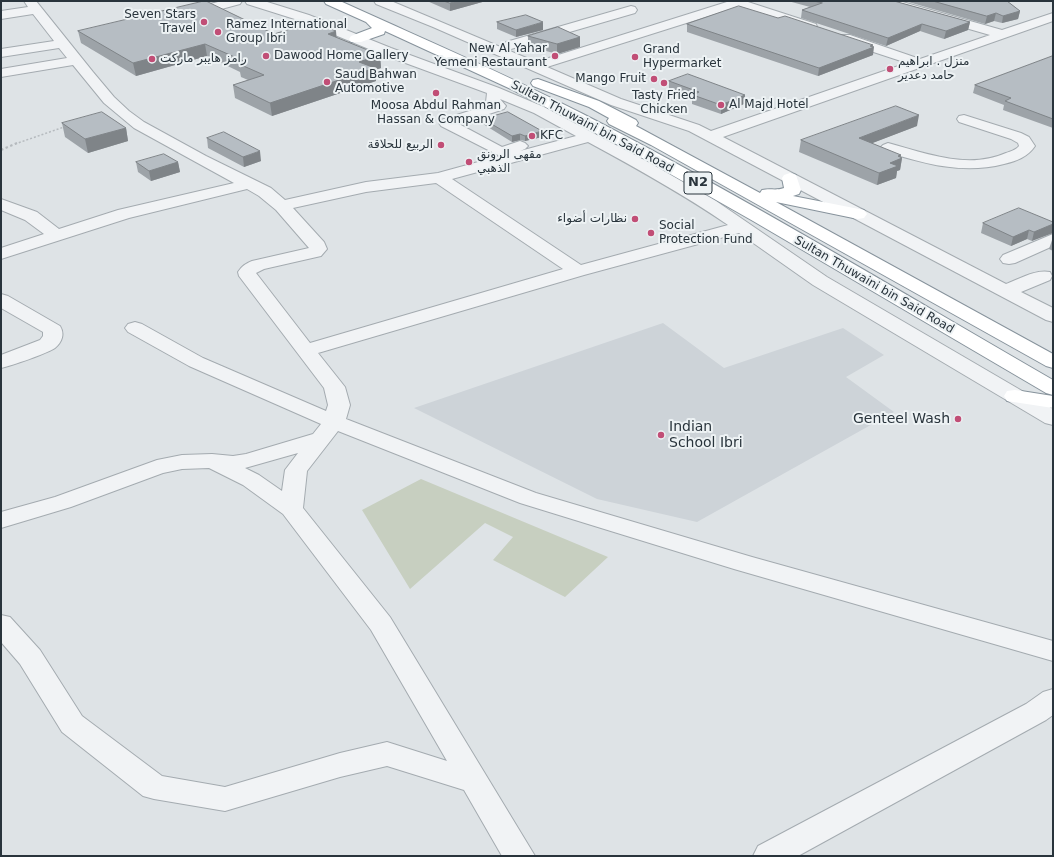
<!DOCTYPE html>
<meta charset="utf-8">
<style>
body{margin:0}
#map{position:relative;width:1054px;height:857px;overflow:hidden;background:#dee3e6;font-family:"DejaVu Sans",sans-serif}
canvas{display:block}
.frame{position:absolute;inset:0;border:2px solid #29343c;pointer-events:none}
</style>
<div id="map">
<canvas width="1054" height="857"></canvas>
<div class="frame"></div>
</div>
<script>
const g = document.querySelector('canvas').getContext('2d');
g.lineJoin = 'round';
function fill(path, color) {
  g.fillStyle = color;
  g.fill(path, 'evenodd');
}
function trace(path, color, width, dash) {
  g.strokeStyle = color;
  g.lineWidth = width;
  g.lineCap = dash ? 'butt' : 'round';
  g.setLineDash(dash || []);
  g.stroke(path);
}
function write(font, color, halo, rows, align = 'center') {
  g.font = font + ' "DejaVu Sans","Noto Naskh Arabic",sans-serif';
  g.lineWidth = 4;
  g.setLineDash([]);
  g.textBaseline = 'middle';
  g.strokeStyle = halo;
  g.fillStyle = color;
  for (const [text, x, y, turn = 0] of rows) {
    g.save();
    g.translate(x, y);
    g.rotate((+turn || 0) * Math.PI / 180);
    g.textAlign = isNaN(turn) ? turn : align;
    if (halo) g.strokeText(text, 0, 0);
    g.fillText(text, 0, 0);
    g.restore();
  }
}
fill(new Path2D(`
 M663,323L724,368L843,328L884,355L846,377L894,412L697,522L597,499L414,408Z`), '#cdd3d8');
fill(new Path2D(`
 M421,479L608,557L565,597L493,560L513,537L485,523L410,589L362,510Z`), '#c7cfc0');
const minor = new Path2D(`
 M24,1H36L93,72L114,97L129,111L144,122L206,156L271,188L285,200L366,182L438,173L500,156L441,126L439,123L441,120L488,105L486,102L487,93L381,54L301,21L247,4L245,1H264L309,15L391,48L499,88L544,107L650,163L716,201L827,277L1053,409V425L1045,423L813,285L739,233L584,275L318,353L345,387L350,405L346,419L536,493L752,557L1053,641V661L734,569L520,503L338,431L307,471L303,508L390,617L535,856H502L464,790L387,766L340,777L225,811L154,799L143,796L62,732L20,664L1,642V615L10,617L40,650L82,716L162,776L225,787L340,753L387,742L447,761L371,630L283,514L243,485L209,468L182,469L163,473L71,507L1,528V512L55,497L157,460L182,455L212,454L233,456L246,454L313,434L321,424L189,366L128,332L125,328L128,324L135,322L142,324L203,358L326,411L328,405L324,388L239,276L238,272C242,266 245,264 252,261L309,248L276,210L259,196L247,189L129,218L1,259V248L44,234L25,220L1,210V199L37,212L59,229L118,210L234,183L134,128L104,103L73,65L1,77V69L67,58L59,48L1,57V49L54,41L33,14L1,19V11L28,7ZM500,99L534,113L576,136L520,151L525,149L528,146L525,143L520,141L502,147L459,124L504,109L506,106ZM588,142C636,168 683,194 728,225L581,265L452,179ZM436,183L563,269L310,343L256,273L264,269L321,256L327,249L324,242L293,208L366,192ZM298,453L285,470L282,491L259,475L245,468Z
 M222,1H242L240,4L214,11L210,10L208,7L210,4Z
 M374,1H391L536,62L730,1H749L748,2L816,24L817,27L816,30L811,31L737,7L547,67L621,99L699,125L711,131L907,63L840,41L838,38L840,35H850L920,59L990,35L882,4L880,1H899L1002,30L1053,13V21L723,137L1006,284C1019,279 1036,269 1050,272L1052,276L1050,280L1021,292L1053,308V322L1046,320L689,131L611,105L433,27L376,4Z
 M631,6L635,7L637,10L635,13L511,49L506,48L504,45L506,42Z
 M964,115L1021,133L1029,137L1035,146C1028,157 1016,161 1004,164C962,175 923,163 883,151L880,148L883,145L888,143C925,153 968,170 1006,153C1011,151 1016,150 1019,146L1018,143L1011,139L959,122L957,119L959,116Z
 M1053,234V246L1015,263L1009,264L1003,263L1000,259L1003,255Z
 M1,294L8,296L60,326C65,334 62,342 55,348C48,353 11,366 1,368V355L40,340L43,336V332L1,308Z
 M1053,689V715L1046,720L798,856H753L758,846L1026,704L1043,692Z`);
const highway = new Path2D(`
 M324,1H340C421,38 504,73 583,114C743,196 897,290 1053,380V395L1046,393L753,221L635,154L513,90L385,31L384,34L361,42H351L349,39L351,36L372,28L366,22L326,4Z
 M538,79L599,101L636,120L638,123L636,126L760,193L762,190C771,188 775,191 784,188L782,178L784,175L790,173L796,175L801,190L799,194L793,196L864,210L867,214L864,218L858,219L776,202L1053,354V368L1046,366L651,145L609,124L607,121L609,118L589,107L533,86L531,83L533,80Z
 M1015,390L1053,396V408L1007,401L1004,396L1007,391Z`);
trace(minor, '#a4abb0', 2);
trace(highway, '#87939c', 2);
trace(new Path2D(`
 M15,144L64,127`), '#b5babe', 1.5, [2, 2]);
trace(new Path2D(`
 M1,150L17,143`), '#b5babe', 2, [2.5, 2.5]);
fill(minor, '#f1f3f5');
fill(highway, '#fff');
fill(new Path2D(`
 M427,1H486L450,11Z
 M788,1H894L970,22L968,30L944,39L920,31L886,46L801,18L802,10L810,7Z
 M905,1H1007L1020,11L1018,19L1002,23L994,21L985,24Z
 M497,22L543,30L516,37L497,29Z
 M687,24L872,47L873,55L818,76L687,32Z
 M78,31L274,34L336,37L380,55L381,68L375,70L376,81L272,116L235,98L233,85L248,80L241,77L240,72L207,56L136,76L81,43Z
 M528,36L580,37V47L557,54L528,46Z
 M1053,56V128L1003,110L1004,105L973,93L975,85Z
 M669,81L745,95L744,104L721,114L692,104V99L669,90Z
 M483,119L542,137L525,141L520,140L512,142L483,124Z
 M62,123L126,128L128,141L88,153L65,137Z
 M917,126L872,143L902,158L900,170L897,171L896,178L877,185L799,152L801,140Z
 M207,138L261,161L244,167L208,148Z
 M136,162H178L180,172L151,181L138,172Z
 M1053,222L1032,241L1027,239L1011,246L981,233L983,223Z
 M1053,239V251L1049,249L1052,240Z`), '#9da3a8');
fill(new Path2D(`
 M458,1H486L450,11V3Z
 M1020,11L1018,19L1002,23L1003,16Z
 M996,13L994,21L985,24L987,16Z
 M543,22V30L516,37V30Z
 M970,22L968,30L944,39L946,31Z
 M922,24L920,31L886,46L888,38Z
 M336,31L337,43L328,34Z
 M580,37V47L557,54V44Z
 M205,44L207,56L136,76L133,63Z
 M873,45L872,48L874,47L873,55L818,76L819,68Z
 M380,55L381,68L375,70L376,81L272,116L270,103L359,62Z
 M745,95L744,104L721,114V105Z
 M919,115L917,126L857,149L859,138Z
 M126,128L128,141L88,153L85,139Z
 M542,131V137L525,141V136Z
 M520,134V140L512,142V136Z
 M260,151L261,161L244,167L243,157Z
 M901,155L900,159L902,158L900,170L897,171L896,178L877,185L879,173L898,156Z
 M178,162L180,172L151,181L149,171Z
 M1053,224V233L1032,241L1034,232Z
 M1029,230L1027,239L1011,246L1013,237Z`), '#7f8488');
const building = new Path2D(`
 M204,1H206L274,34L313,22L336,31L328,34L380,55L359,62L375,68L270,103L233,85L264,75L239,64L246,62L205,44L133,63L78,31Z
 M444,1H458L450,3Z
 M814,1H894L970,22L946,31L922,24L888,38L802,10L822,3Z
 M933,1H1007L1020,11L1003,16L996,13L987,16Z
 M739,6L778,18L785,16L873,45L870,46L874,47L819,68L687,24Z
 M526,15L543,22L516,30L497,22Z
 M558,27L580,37L557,44L528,36Z
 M1053,56V119L1005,101L1011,98L975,85Z
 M688,74L745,95L721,105L693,95L699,92L669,81Z
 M896,106L919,115L859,138L901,155L898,156L902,158L890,163L898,166L879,173L801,140Z
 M102,112L126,128L85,139L62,123Z
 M508,112L542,131L525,136L520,134L512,136L483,119Z
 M224,132L260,151L243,157L207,138Z
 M164,154L178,162L149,171L136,162Z
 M1019,208L1053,222V224L1034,232L1029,230L1013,237L983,223Z`);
fill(building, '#b6bdc3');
trace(building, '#7f8488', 1);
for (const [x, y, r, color] of [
 [204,22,4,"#c14e76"],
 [218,32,4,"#c14e76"],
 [266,56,4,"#c14e76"],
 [555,56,4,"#c14e76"],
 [635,57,4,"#c14e76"],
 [152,59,4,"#c14e76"],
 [890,69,4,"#c14e76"],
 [654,79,4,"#c14e76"],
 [327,82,4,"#c14e76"],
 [664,83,4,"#c14e76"],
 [436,93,4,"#c14e76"],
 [721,105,4,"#c14e76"],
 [532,136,4,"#c14e76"],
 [441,145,4,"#c14e76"],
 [469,162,4,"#c14e76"],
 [635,219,4,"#c14e76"],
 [651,233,4,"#c14e76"],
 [958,419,4,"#c14e76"],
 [661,435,4,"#c14e76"]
]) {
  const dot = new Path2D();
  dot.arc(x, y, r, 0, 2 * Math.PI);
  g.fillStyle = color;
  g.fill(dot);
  trace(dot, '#edf2f4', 1.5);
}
write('12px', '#29343c', '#edf2f4', [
 ["Seven Stars",196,15,"right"],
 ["Travel",196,29,"right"],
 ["Ramez International",226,25],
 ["Group Ibri",226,39],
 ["New Al Yahar",547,49,"right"],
 ["Yemeni Restaurant",547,63,"right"],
 ["Grand",643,50],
 ["Hypermarket",643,64],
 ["Dawood Home Gallery",274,56],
 ["رامز هايبر ماركت",160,59],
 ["منزل . ابراهيم",898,62],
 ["حامد دعدير",898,76],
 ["Saud Bahwan",335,75],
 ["Automotive",335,89],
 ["Mango Fruit",646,79,"right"],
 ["Tasty Fried",664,96,"center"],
 ["Chicken",664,110,"center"],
 ["Al Majd Hotel",729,105],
 ["Moosa Abdul Rahman",436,106,"center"],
 ["Hassan & Company",436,120,"center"],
 ["KFC",540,136],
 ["الربيع للحلاقة",433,145,"right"],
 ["مقهى الرونق",477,155],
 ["الذهبي",477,169],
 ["نظارات أضواء",627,219,"right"],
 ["Social",659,226],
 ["Protection Fund",659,240]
], 'left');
write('12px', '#29343c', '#edf2f4', [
 ["Sultan Thuwaini bin Said Road",592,127,28],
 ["Sultan Thuwaini bin Said Road",874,285,30]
]);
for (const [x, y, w] of [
 [698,183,28]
]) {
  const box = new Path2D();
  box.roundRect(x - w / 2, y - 11, w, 22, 3);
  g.fillStyle = '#edf2f4';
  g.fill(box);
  trace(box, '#29343c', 1);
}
write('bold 13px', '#29343c', null, [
 ["N2",698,183]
]);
write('14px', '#29343c', '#edf2f4', [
 ["Genteel Wash",950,419],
 ["Indian",669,427,"left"],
 ["School Ibri",669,443,"left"]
], 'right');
</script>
